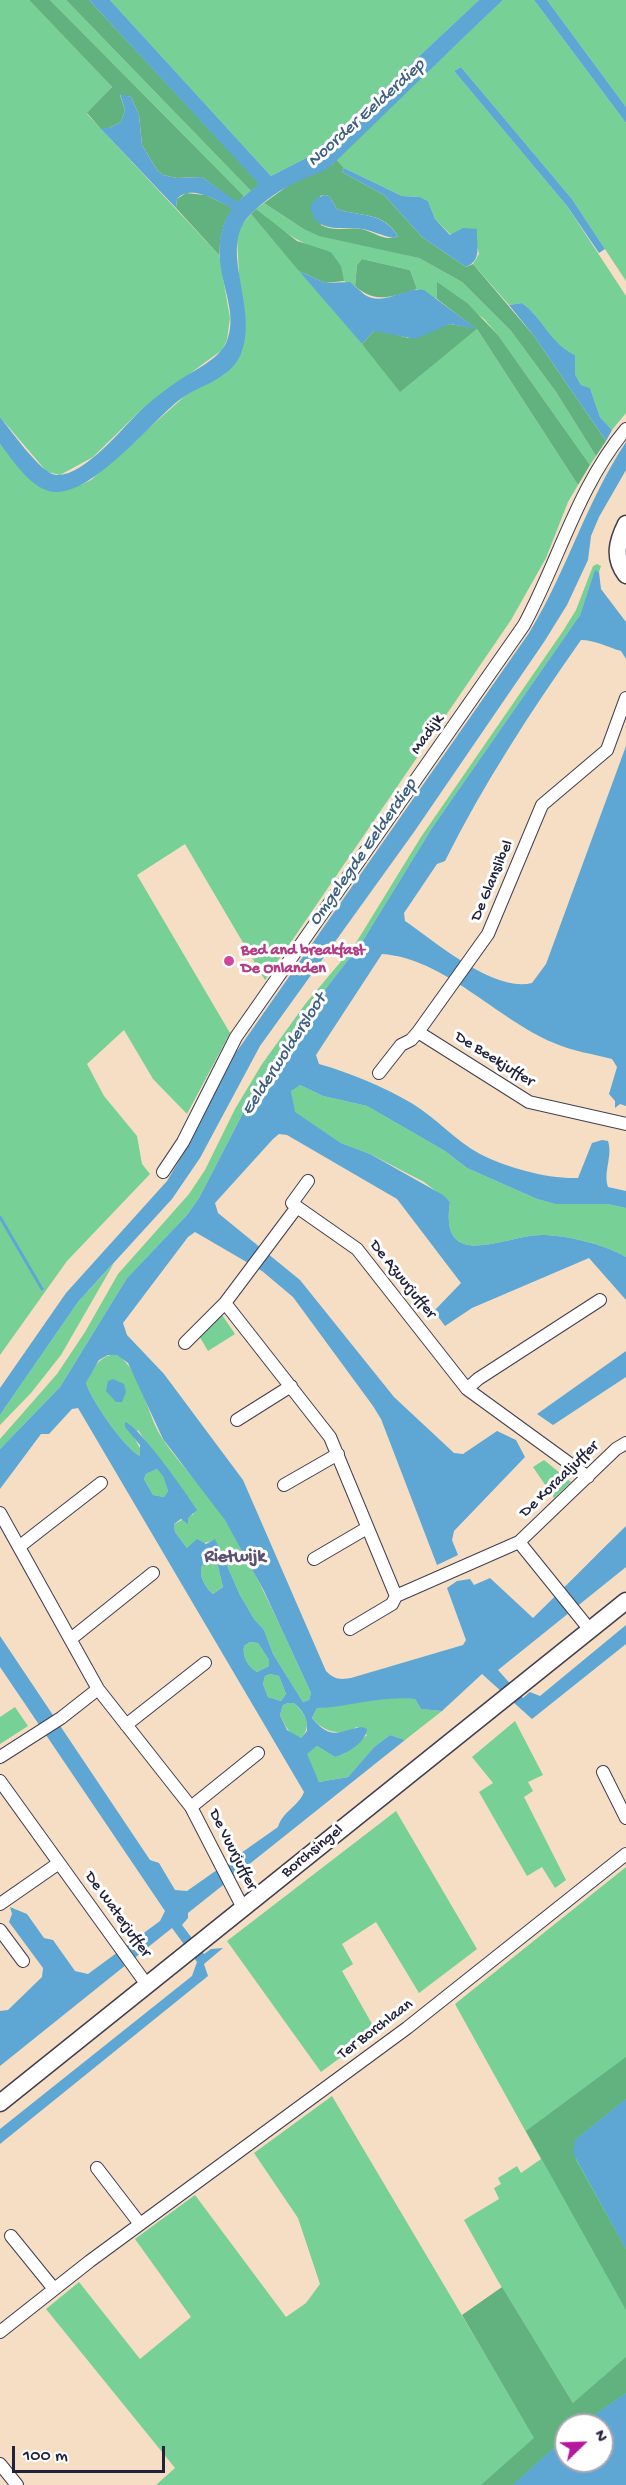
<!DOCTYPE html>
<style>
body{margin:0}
#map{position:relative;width:626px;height:2485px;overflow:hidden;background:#f5dec3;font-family:"Gochi Hand",sans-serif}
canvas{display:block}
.north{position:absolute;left:554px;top:2413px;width:60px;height:60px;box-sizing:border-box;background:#fff;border:2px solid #a7a7b1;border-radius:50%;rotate:67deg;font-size:16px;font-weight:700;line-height:24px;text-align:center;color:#22223b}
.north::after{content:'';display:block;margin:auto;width:21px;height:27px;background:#b5179e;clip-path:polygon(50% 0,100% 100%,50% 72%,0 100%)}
.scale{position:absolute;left:12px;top:2446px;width:153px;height:27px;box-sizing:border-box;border:3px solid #22223b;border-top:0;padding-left:8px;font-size:18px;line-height:21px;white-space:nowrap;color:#22223b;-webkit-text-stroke:4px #fff;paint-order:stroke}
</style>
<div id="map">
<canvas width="626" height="2485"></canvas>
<div class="north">N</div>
<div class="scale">100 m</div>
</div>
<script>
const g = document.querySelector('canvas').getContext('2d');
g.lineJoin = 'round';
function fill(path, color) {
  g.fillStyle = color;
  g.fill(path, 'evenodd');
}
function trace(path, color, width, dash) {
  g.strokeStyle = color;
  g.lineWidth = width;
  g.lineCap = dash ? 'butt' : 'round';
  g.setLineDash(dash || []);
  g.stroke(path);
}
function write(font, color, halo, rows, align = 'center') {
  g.font = font + ' "Gochi Hand",sans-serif';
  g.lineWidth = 6;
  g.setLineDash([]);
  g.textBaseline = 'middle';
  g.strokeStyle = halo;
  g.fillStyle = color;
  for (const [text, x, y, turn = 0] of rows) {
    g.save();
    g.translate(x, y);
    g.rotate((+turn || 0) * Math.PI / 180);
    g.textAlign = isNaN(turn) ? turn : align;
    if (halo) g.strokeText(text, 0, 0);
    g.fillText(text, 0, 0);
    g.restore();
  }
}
fill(new Path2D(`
 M0,0H29L112,87L87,114L219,255L230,318L227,340L222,350L143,408L93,457L60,475L47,472L0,417Z
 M50,0H66L251,191L244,196Z
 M110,0H479L349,122L308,157L271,176Z
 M503,0H534L626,123V281L572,199L461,67L454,71L567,206L626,296V413L612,430L600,417L590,388L581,385L575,374V355C550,343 544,319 522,303L509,305L473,264L479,254L476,242L456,234L451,235L435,219L428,201L420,197L402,196L344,168L336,159Z
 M547,0H626V107Z
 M264,203L302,228L419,258L462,282L511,331L556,392L596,456L590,465L498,335L484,319L437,283V299L417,289L410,270L362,259L357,265L355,286L344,281L331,252C300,246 280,229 256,209Z
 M251,214L376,360L400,391L477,329L578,485L568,502L546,558L511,620L265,980L185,844L137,875L230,1033L187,1114L153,1079L124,1030L87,1064L104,1096L137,1136L142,1164L150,1174L67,1261L0,1355V444L37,485L78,486L91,480L186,395L225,374L239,274L237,239L241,226Z
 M597,564L601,566L599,572L595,571L580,615L432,828L362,942L293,1031L243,1113L199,1198L187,1215L127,1278L60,1387L0,1449V1439L57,1374L85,1332L118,1274L189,1194L205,1170L235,1109L262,1064L306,1003L354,946L421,837L563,631L576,610L593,566Z
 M300,1085L323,1096L367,1106L445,1151L467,1168L537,1199L555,1204H607L626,1208V1257C604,1244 566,1235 541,1235C503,1236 439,1273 450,1202L424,1182L370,1154L341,1143L294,1112L291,1091L295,1086Z
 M114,1263L61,1355L31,1393L0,1425V1415L78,1302Z
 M222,1315L235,1334L208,1351L198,1334Z
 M117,1354C143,1374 145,1411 162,1438C181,1467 208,1491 226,1521C259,1577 284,1635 311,1693L309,1700L303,1702L273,1654L264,1630L254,1619L240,1595L215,1540L187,1548L175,1532L174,1524L194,1514L138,1430L134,1437L142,1452L140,1456C125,1449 91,1400 86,1383C94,1368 99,1355 117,1354Z
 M544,1460L571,1482L554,1498L533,1467Z
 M157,1469L163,1475L168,1491L164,1497L153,1495L144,1479L146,1474Z
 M210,1557L216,1558L223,1587L213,1594C202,1584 194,1565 210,1557Z
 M250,1642L258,1643L269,1660V1666L257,1672C248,1667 242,1656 244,1646Z
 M270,1674L279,1676L286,1694L281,1701L268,1697L263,1684L265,1676Z
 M395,1697L415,1699L421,1709L442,1711L405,1740L390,1735L374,1747L348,1777L319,1782L306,1754L317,1746L335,1757L344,1754L367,1735L357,1727C339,1736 325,1733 312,1718L317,1708Z
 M288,1703H294C305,1714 313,1725 301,1738C289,1736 285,1725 280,1715L283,1705Z
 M15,1707L28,1726L0,1744V1717Z
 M515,1721L543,1775L528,1782L533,1791L524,1797L566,1880L555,1888L542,1867L527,1876L479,1792L493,1783L472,1757Z
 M396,1811L477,1949L419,1993L376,1922L342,1944L353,1964L342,1971L376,2031L321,2072L227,1941Z
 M626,1867V2485H156L175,2468L46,2309L79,2282L140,2359L191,2317L135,2239L195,2195L286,2317L306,2303L320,2284L298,2218L254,2153L332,2096L534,2437L573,2403L498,2281L464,2220L499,2199L494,2188L501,2184L498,2178L517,2166L521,2173L541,2159L455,2004ZM566,2425H602V2461H566Z`), '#77d096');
fill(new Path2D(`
 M29,0H50L244,196L237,203L202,177L177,178L163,175L157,170L142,145L139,115L131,97L120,95L125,110L121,122L109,128H100L87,113L112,87Z
 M66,0H89L260,184L251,191Z
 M336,159L344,168L342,172L384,195L422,237L466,267L473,264L534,336L606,441L596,456L556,392L511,331L462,282L419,258L319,236L302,228L264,203L289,185L333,164ZM324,195L329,196L337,209C360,217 383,211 398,236C385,243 372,230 360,229C347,227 334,232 321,225L320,196Z
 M186,193L205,195L233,208C222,223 220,237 219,255L176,208L177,199Z
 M256,209L297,241L331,252L341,266L344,281L325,283L299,271L251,214Z
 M362,259L410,270L417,289C393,296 376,305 355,286L357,265Z
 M437,282L467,303L498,335L590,465L578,485L477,329L400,392L362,344L374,331H383L408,338L450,324L475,328L437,299Z
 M626,2057V2099L575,2140L576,2160L626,2249V2310L526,2131Z
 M502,2287L573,2403L626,2357V2393L580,2425H566V2437L513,2485H481L534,2438L462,2315Z`), '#61b27f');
fill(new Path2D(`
 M89,0H110L271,176L308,157L349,122L479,0H503C446,54 389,110 333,164C325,172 311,175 301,180C282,188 263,201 249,216C217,250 261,310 240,356C228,381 198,385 178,401C149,425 94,492 57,492C32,492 14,461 0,444V417C10,429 41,474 56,475C84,477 123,427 142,409C153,399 165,390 178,381C194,370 219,360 227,341C243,300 199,261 232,208C218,202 191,183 177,199L176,208L100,128H109L121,122L125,110L120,94L131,97L139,115L142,145L157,170L163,175L177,178L202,177L237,202L259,184Z
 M534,0H547L626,107V123Z
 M461,67L572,199L605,249L599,253L567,206L454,71Z
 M344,168L402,196L420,197L428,201L435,219L450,235L463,228L477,229C476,245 483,260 466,267L422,237L384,195L342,172Z
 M324,195L329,196L337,209C360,217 382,211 398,236L393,238C383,236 370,230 362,229C340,225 318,236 310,207L315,199Z
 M299,271L325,283L350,282C355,286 360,291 365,295C386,307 404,286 424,290L477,329L450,324L415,339L374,331L362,344Z
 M522,303C544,319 550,343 575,355V374L581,385L590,388L600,417L612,430L606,441L534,336L509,305Z
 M626,442V470L599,517L591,536L588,560L567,605L544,642L414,832L260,1046L200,1158L172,1199L78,1302L0,1415V1388L66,1293L167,1181L189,1144L235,1054L529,633C567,571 586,502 626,442Z
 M595,570L599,572L601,589L626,622V659L621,651C607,647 595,640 581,640C531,711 484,783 445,861L437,864L404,913L405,921C436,942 494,993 532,983L546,964L626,746V1106L620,1104L615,1108V1101L609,1094L617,1067L612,1059C593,1054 572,1051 554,1043C498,1020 444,958 382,954L316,1055L319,1064C351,1073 384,1087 413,1104C436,1118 456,1141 480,1154C508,1168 547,1179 578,1178L592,1143L602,1140L608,1141C613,1157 603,1171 608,1187L626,1191V1208L607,1204H555L537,1199L467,1168L445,1151L367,1106L323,1096L300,1085L291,1091L295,1112L341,1143L370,1154L443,1195L450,1202C439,1273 503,1236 541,1235C566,1235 604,1244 626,1257V1300L589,1258L472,1308L445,1326L434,1311L461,1283L397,1199L287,1135L279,1134L273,1139L215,1203L218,1213L300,1280L394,1397L454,1453L463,1454L497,1431L516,1440L525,1457L454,1531L452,1540L458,1555L437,1565L381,1419L373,1406L293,1297L262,1271L195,1232L188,1237L123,1323L127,1335L164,1374L243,1480L326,1671C334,1679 339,1680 351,1678L463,1645L466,1640L447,1588L457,1581L470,1579L474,1585L490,1578L533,1618C564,1588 594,1557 626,1526V1567L498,1670L523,1698L530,1692L540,1696L626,1625V1644L532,1719L482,1674L442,1711L421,1709L415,1699C380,1695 351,1707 317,1708L312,1718C332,1742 339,1730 362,1727L367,1729C366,1742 347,1754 335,1757L317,1746L307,1754L319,1782L348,1777L374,1747L390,1735L405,1740L188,1913V1918L182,1925L204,1954L211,1949L223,1948L204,1964L208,1976L0,2144V2129L192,1976L197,1962L172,1928L0,2066V2011L8,2010L42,1977L43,1968L9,1922L12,1914L10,1907L27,1914L44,1938L53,1940L75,1971L88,1974L160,1921L165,1911L0,1667V1636L150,1860L159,1863L175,1890L187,1891L278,1827C283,1811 298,1807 304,1792L78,1408L72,1409L49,1434H41L0,1489V1449L60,1387L127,1278L187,1215L199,1198L243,1113L293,1031L362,942L432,828L580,615ZM108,1355H117L128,1363L163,1439L225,1520L264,1591L311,1693L309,1700L303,1702L273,1654L264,1630L254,1619L240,1595L215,1539L206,1544L197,1539L187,1548L175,1532L174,1524L181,1519L188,1524V1518L197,1510C187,1494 139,1426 125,1422V1427L140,1445V1456C125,1449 91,1400 86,1383L99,1360ZM157,1469L163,1476L168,1491L164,1497L153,1495L144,1479L146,1474ZM210,1557L216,1558L223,1587L213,1594C202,1584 194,1566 210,1557ZM250,1642L258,1643L269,1660V1666L257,1672C248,1667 242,1656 244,1646ZM270,1674L279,1676L286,1694L281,1701L268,1697L263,1684L265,1676ZM288,1703H294C303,1711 308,1718 307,1731L301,1738L287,1730L280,1715L283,1705Z
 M626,1351V1377L553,1425L537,1414Z
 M113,1379L124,1384L126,1392L122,1402H116L106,1391L108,1381Z
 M626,2099V2249L573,2153L575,2140Z
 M626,2393V2485H513L566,2437V2461H602V2425H580Z`), '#5ea7d5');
trace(new Path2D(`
 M0,1217L42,1289`), '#5ea7d5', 3);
const street = new Path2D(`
 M418,1032L529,1102L626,1124
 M379,1073L401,1045L411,1040L418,1032L488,934L542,805L607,750L626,698
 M163,1172L183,1142L236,1037L524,625C559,560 578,486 626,429
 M308,1181L292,1203L297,1207L225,1303L330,1437L396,1596L519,1542L590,1630
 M297,1207L357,1249L467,1389L588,1477
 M185,1343L225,1303
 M467,1389L478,1379L600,1300
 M237,1420L291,1386
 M284,1485L338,1454
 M0,1513L98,1689L191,1807L243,1908
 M519,1542L616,1449L626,1443
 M20,1546L101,1483
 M314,1559L367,1528
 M350,1629L392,1604L396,1596
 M72,1638L153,1573
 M126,1725L205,1663
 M0,1757L61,1718L98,1689
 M603,1772L626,1818
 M0,1781L147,1985
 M191,1807L258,1753
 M0,1904L59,1863
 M0,1930L23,1961
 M97,2168L140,2224
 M11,2236L54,2289
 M0,2332L90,2261L407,2028L626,1854
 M0,2464L17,2485`);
const secondary = new Path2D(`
 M626,524C617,542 613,558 626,575
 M0,2103L626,1601`);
trace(street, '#423e4f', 14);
trace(secondary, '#423e4f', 19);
trace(street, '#fff', 12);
trace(secondary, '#fff', 16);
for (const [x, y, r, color] of [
 [229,961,6,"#d1479c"]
]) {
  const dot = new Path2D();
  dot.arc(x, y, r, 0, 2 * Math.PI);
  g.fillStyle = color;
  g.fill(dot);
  trace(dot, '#fff', 2);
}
write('16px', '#22223b', '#fff', [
 ["Madijk",428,735,-55],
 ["De Glanslibel",493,881,-67],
 ["De Beekjuffer",494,1060,32],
 ["De Azuurjuffer",402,1280,51],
 ["De Koraaljuffer",560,1480,-44],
 ["De Vuurjuffer",232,1850,63],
 ["Borchsingel",313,1852,-39],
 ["De Waterjuffer",117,1915,54],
 ["Ter Borchlaan",376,2030,-37]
]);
write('bold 16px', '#b23c85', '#fff', [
 ["Bed and breakfast",241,952],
 ["De Onlanden",241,970]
], 'left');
write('italic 18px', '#3d5e80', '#fff', [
 ["Noorder Eelderdiep",367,114,-42],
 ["Omgelegde Eelderdiep",364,853,-55],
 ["Eelderwoldersloot",285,1055,-57]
]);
write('bold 18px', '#5c526f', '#fff', [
 ["Rietwijk",235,1558]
]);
</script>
